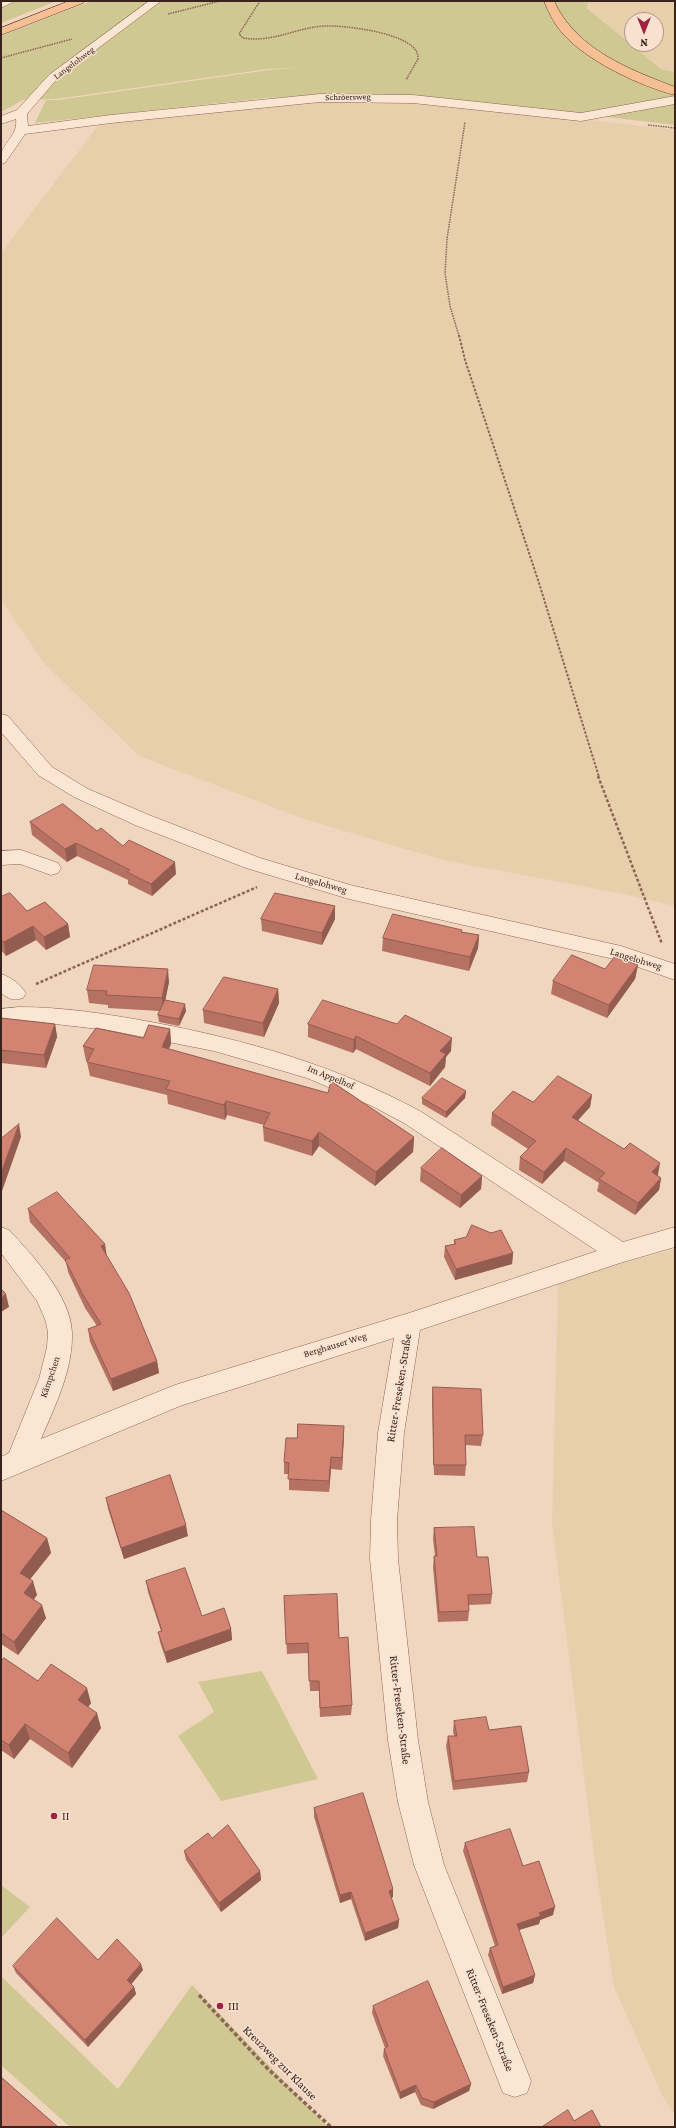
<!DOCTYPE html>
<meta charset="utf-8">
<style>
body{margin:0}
#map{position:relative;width:676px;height:2128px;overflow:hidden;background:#f1d6bf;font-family:"Crimson Pro",serif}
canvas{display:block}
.frame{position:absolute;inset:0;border:2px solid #39231c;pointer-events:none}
.north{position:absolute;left:624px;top:12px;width:40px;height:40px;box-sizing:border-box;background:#f8e2cf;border:1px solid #ac9687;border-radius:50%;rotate:180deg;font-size:11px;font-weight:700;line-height:16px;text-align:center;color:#39231c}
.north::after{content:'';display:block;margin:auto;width:14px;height:18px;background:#9f2241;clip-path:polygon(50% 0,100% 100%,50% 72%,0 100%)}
</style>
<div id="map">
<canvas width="676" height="2128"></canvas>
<div class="frame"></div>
<div class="north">N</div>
</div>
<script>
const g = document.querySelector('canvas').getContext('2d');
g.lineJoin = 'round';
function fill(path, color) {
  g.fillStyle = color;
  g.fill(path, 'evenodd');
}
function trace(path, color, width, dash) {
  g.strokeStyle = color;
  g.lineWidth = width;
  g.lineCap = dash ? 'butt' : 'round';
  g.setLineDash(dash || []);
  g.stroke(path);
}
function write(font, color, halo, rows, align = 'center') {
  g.font = font + ' "Crimson Pro",serif';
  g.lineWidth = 3;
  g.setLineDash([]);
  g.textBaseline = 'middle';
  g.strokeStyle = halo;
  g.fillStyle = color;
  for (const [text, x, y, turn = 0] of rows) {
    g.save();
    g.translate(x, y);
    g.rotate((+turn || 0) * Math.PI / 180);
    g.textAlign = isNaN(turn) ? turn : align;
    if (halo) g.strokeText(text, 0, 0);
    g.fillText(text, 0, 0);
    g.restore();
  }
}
fill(new Path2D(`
 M588,1H675V72L661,69L587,7ZM632,20H656V44H632Z
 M366,99L524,112L675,130V906L619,893L443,860L307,820L139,756L44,663L1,600V253L100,123L300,102Z
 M675,1249V2115L663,2097L614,1987L595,1863L552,1523L558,1284L597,1270Z`), '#e7cfac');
fill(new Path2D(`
 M17,1H57L1,23V8Z
 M91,1H588L587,8L661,69L675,72V125L469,101L394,95L352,94L265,98L35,123L46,100H58L269,70L295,68L268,69L56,99L23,100L1,112V36Z
 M262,1671L318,1779L221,1801L178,1736L214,1712L198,1682Z
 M1,1885L30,1907L1,1938Z
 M1,1976L118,2089L192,1985L328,2127H70L1,2065Z`), '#d0c892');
const minor = new Path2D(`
 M1,1H15L1,8Z
 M149,1H161L57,79L27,114L28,126L111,115L320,94L413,95L581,113L675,96V104L581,121L413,103L320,102L111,123L25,134L5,163L1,164C1,160 0,154 2,151C7,140 18,133 16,119L1,124V116L17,110L49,75Z
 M1,714L8,716L52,767L88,789L149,815L260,858L350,885L621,946L675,964V980L618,960L349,899L246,868L135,825L74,797L38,775L1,732Z
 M21,850L58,863L61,868L58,873L51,875L20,864L1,865V851Z
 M1,974C11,977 20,984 26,993L23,998C13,1001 9,999 1,993Z
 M19,1007C64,1007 107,1014 151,1022C247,1040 334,1065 420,1111L623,1242L675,1227V1247L620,1263L420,1330L404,1433L397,1520L398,1559L418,1740L428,1802L444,1865L531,2081L527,2093L515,2097L503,2093L414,1865L398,1802L388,1740L370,1559L371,1520L378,1433L394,1338L180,1406L1,1481V1457L9,1453L39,1379L47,1347L48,1332L45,1319L37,1301L1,1253V1227L9,1230C33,1256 71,1296 72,1333C73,1370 55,1406 41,1439L175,1385L409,1313L597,1251L404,1123L372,1106L307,1078L214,1051L108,1030L55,1024L1,1025V1009Z`);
const major = new Path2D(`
 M69,1H84L83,3L1,35V28Z
 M544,1H554C576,49 628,69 675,87V95C640,86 589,62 564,35C555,25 549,14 544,1Z`);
trace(minor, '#8b6556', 1);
trace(major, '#58352b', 1);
trace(new Path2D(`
 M260,1L239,34L243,38C272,43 295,28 324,26C342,25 421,33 418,59L406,80
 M168,14L220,1
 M1,58L72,39
 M648,125L675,128
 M459,336L450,306L445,273L447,239L465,122`), '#8b6556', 1.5, [1.5, 1]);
trace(new Path2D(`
 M459,335L465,360L539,583L599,777`), '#8b6556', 2, [2.5, 1.5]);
trace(new Path2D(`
 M598,776L662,944
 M36,984L257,887`), '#8b6556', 2.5, [3, 2]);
trace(new Path2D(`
 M199,1995L268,2069L331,2127`), '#8b6556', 3.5, [4, 2.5]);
fill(minor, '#fbe5d3');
fill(major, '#f7c094');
fill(new Path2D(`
 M30,822L97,831L123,846L176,874L152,896L128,884V880L77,856L67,862L32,835Z
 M1,897L27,911L68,924L70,937L46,950L36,940L6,956L1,950Z
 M335,906V919L322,945L262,931L261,919Z
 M462,932L479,935L478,948L469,971L382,951L383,938Z
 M638,965L635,979L607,1018L551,994L553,981L605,969Z
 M169,982L165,1000L186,1011L179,1026L159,1022L158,1015L160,1011L108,1008V1005L89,1003L87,990Z
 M278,989L279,1003L264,1037L204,1023L203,1010Z
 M1,1018L55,1024L57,1037L46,1068L1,1063Z
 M308,1024L451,1051L446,1057L445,1067L430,1086L356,1049L353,1053L308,1037Z
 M170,1029L171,1044L169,1049L414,1137L413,1152L375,1186L319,1146L312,1156L264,1141L263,1127L264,1125L227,1115L225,1120L168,1104L167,1095L90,1076L87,1062L86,1061L83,1046L143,1038Z
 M466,1091L465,1098L446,1118L422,1104V1098Z
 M592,1095L590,1107L578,1120L661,1178L659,1190L635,1215L597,1191L599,1183L564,1161L542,1184L519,1170L520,1157L528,1149L491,1125L492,1113L533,1102Z
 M421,1168L482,1176L481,1189L460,1208L420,1181Z
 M28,1209L106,1255L157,1361L159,1373L113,1391L90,1342L88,1329L97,1326L85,1308L68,1272L66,1262L30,1222Z
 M454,1240L513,1253L512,1264L455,1280L444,1257L445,1246L454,1244Z
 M433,1387L483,1435L481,1446L465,1445L466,1465L465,1476L434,1475L432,1398Z
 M344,1426L342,1470L331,1469L329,1492L289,1490V1474H284V1462L297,1438Z
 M106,1498L188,1536L124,1559L108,1509Z
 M1,1510L47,1538L51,1553L30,1579L37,1595L34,1599L46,1618L18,1655L1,1644Z
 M434,1528L477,1557L492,1594L491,1604L469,1605V1611L468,1621L438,1622L433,1567L434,1556H435L433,1539Z
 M146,1581L202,1616L231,1629L232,1640L167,1663L160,1642L158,1632L161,1631L148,1592Z
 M284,1596L339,1638L352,1705L351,1715L320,1717L319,1691H310L308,1653L287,1654Z
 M1,1662L38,1681L91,1703L88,1707L101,1728L72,1768L30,1739L14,1759L1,1750Z
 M454,1721L489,1730L529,1772L527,1782L453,1790L446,1746L448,1736H454L453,1731Z
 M314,1808L393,1897L391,1898L399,1920L398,1928L365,1941L351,1899L340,1903L314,1817Z
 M212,1838L260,1871L261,1880L221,1912L186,1860L184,1851Z
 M465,1843L523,1866L553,1915L540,1920L539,1924L519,1930L535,1975L533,1983L502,1994L488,1955L490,1948L495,1946L463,1851Z
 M98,1960L143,1970L131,1984L134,1987L136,1994L88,2047L16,1973L13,1966Z
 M373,2006L471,2084L469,2091L433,2109L421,2105L415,2092L400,2099L383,2056L384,2049L385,2048L372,2013Z`), '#b57162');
fill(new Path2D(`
 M76,843L77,856L67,862L65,849Z
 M175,862L176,874L152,896L151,884Z
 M335,906V919L322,945V933Z
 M68,924L70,937L46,950L44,937Z
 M33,926L36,940L6,956L4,942Z
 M479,935L478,948L469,971L470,957Z
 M638,965L635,979L607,1018L609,1005Z
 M168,969L169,982L163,1012L162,998Z
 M278,989L279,1003L264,1037L263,1023Z
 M185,1004L186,1011L179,1026V1019Z
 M55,1024L57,1037L46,1068L44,1055Z
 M170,1029L171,1044L163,1062L162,1047Z
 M356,1036V1049L353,1053L354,1040Z
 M452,1038L451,1051L446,1057L445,1067L430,1086V1073L440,1051Z
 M466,1091L465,1098L446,1118V1112Z
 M592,1095L590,1107L570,1129L572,1117Z
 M226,1101L227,1115L225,1120L224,1105Z
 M19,1124L21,1137L1,1194V1173Z
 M319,1132V1146L312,1156V1141Z
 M414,1137L413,1152L375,1186L376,1172Z
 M566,1148L564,1161L542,1184L544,1172Z
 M660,1163L658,1175L649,1184L652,1172Z
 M482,1176L481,1189L460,1208L461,1195Z
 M661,1178L659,1190L635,1215L638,1203Z
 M105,1244L107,1257L101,1246Z
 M513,1253L512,1264L455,1280L456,1269Z
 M6,1294L9,1307L1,1312V1298Z
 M157,1361L159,1373L113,1391L111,1379Z
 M344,1426V1438L342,1470V1458Z
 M331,1457V1469L329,1492V1481Z
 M186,1525L188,1536L124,1559L121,1548Z
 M47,1538L51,1553L24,1587L20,1573Z
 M33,1581L37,1595L28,1607L24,1593Z
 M42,1605L46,1618L18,1655L14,1642Z
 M231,1629L232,1640L167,1663L165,1652Z
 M87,1688L91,1703L82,1715L78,1700Z
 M97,1713L101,1728L72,1768L68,1753Z
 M25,1724L30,1739L14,1759L9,1745Z
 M260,1871L261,1880L221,1912L219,1903Z
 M393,1889V1897L388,1899L389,1891Z
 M351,1892V1899L340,1903V1895Z
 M555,1907L553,1915L540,1920L539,1924L515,1931L517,1924L539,1913Z
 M399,1920L398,1928L365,1941V1933Z
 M141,1964L143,1970L129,1987L127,1980Z
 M535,1975L533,1983L502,1994L503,1987Z
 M134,1987L136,1994L88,2047L85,2040Z
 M471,2084L469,2091L433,2109L434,2102Z
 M416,2085L415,2092L400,2099V2092Z`), '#935c50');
const building = new Path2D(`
 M63,804L97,831L101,828L123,846L129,840L175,862L151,884L127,872L130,870L76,843L65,849L30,822Z
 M10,893L27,911L45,902L68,924L44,937L33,926L4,942L1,940V897Z
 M275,893L335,906L322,933L261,919Z
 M393,914L462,930L461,932L479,935L470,957L383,938Z
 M572,955L605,969L615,956L638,965L609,1005L553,981Z
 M94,965L168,969L162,998L106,995L107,991L87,990Z
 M224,977L278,989L263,1023L203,1010Z
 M165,1000L185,1004L179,1019L158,1015Z
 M323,1000L397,1024L405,1015L452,1038L440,1051L446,1054L430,1073L356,1036L354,1040L308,1024Z
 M1,1018L55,1024L44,1055L1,1050Z
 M149,1025L170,1029L162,1047L328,1093L331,1081L414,1137L376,1172L319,1132L312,1141L263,1127L270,1113L226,1101L224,1105L166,1089L170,1081L87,1062L94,1049L83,1046L96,1028L143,1038Z
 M558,1076L592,1095L572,1117L624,1149L630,1143L660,1163L652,1172L661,1178L638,1203L599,1179L605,1173L566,1148L544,1172L520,1157L536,1141L492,1113L513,1091L533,1102Z
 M442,1078L466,1091L446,1112L422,1098Z
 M19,1124L1,1173V1139Z
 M442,1148L482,1176L461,1195L421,1168Z
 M57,1192L105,1244L101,1246L129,1293L157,1361L111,1379L88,1329L101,1324L83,1295L65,1260L70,1258L28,1209Z
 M472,1225L491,1233L501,1230L513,1253L456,1269L445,1246L456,1244L454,1240L466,1237Z
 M1,1289L6,1294L1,1298Z
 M433,1387L481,1389L483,1435H465L466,1465H434Z
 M298,1424L344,1426L342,1458L331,1457L329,1481L288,1479L289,1463L284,1462L286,1438H297Z
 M170,1475L186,1525L121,1548L106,1498Z
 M1,1510L47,1538L20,1573L33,1581L24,1593L42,1605L14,1642L1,1633Z
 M474,1527L477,1557H488L492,1594L468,1595L469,1611L439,1612L434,1556H437L434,1528Z
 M185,1568L202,1616L224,1608L231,1629L165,1652L158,1632L162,1631L146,1581Z
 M337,1594L339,1638L348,1637L352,1705L320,1708L319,1681H309L308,1643L286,1644L284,1596Z
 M4,1658L38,1681L51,1664L87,1688L78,1700L97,1713L68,1753L25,1724L9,1745L1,1740V1662Z
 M486,1717L489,1730L521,1726L529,1772L454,1781L448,1736H457L454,1721Z
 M363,1793L393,1889L389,1891L399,1920L365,1933L351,1892L340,1895L314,1808Z
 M228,1825L260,1871L219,1903L184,1851L208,1833L212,1838Z
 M510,1829L523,1866L539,1861L555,1907L539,1913L541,1916L517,1924L535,1975L503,1987L490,1948L498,1945L465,1843Z
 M57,1918L98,1960L117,1939L141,1964L127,1980L134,1987L85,2040L13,1966Z
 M428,1981L471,2084L434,2102L422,2098L416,2085L400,2092L384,2049L388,2046L373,2006Z
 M1,2077L58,2127H1Z
 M568,2110L574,2121L592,2110L601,2127H542Z`);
fill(building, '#d28372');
trace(building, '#935c50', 1);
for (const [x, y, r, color] of [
 [54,1816,4,"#9f2241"],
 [220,2006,4,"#9f2241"]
]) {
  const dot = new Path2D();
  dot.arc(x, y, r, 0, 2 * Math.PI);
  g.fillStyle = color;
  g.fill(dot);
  trace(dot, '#f8e2cf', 1.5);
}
write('9px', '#39231c', '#f8e2cf', [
 ["Langelohweg",74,63,-37],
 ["Schröersweg",348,97,-1]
]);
write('10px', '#39231c', '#f8e2cf', [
 ["Langelohweg",321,883,16],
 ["Langelohweg",636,959,17],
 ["Im Appelhof",331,1077,22],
 ["Berghauser Weg",335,1345,-17],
 ["Kämpchen",50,1377,-71]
]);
write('12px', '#39231c', '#f8e2cf', [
 ["Ritter-Freseken-Straße",399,1388,-81],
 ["Ritter-Freseken-Straße",400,1710,83],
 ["Ritter-Freseken-Straße",490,2020,68],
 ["Kreuzweg zur Klause",280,2063,45]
]);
write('12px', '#39231c', '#f8e2cf', [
 ["II",62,1816],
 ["III",228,2006]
], 'left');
</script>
